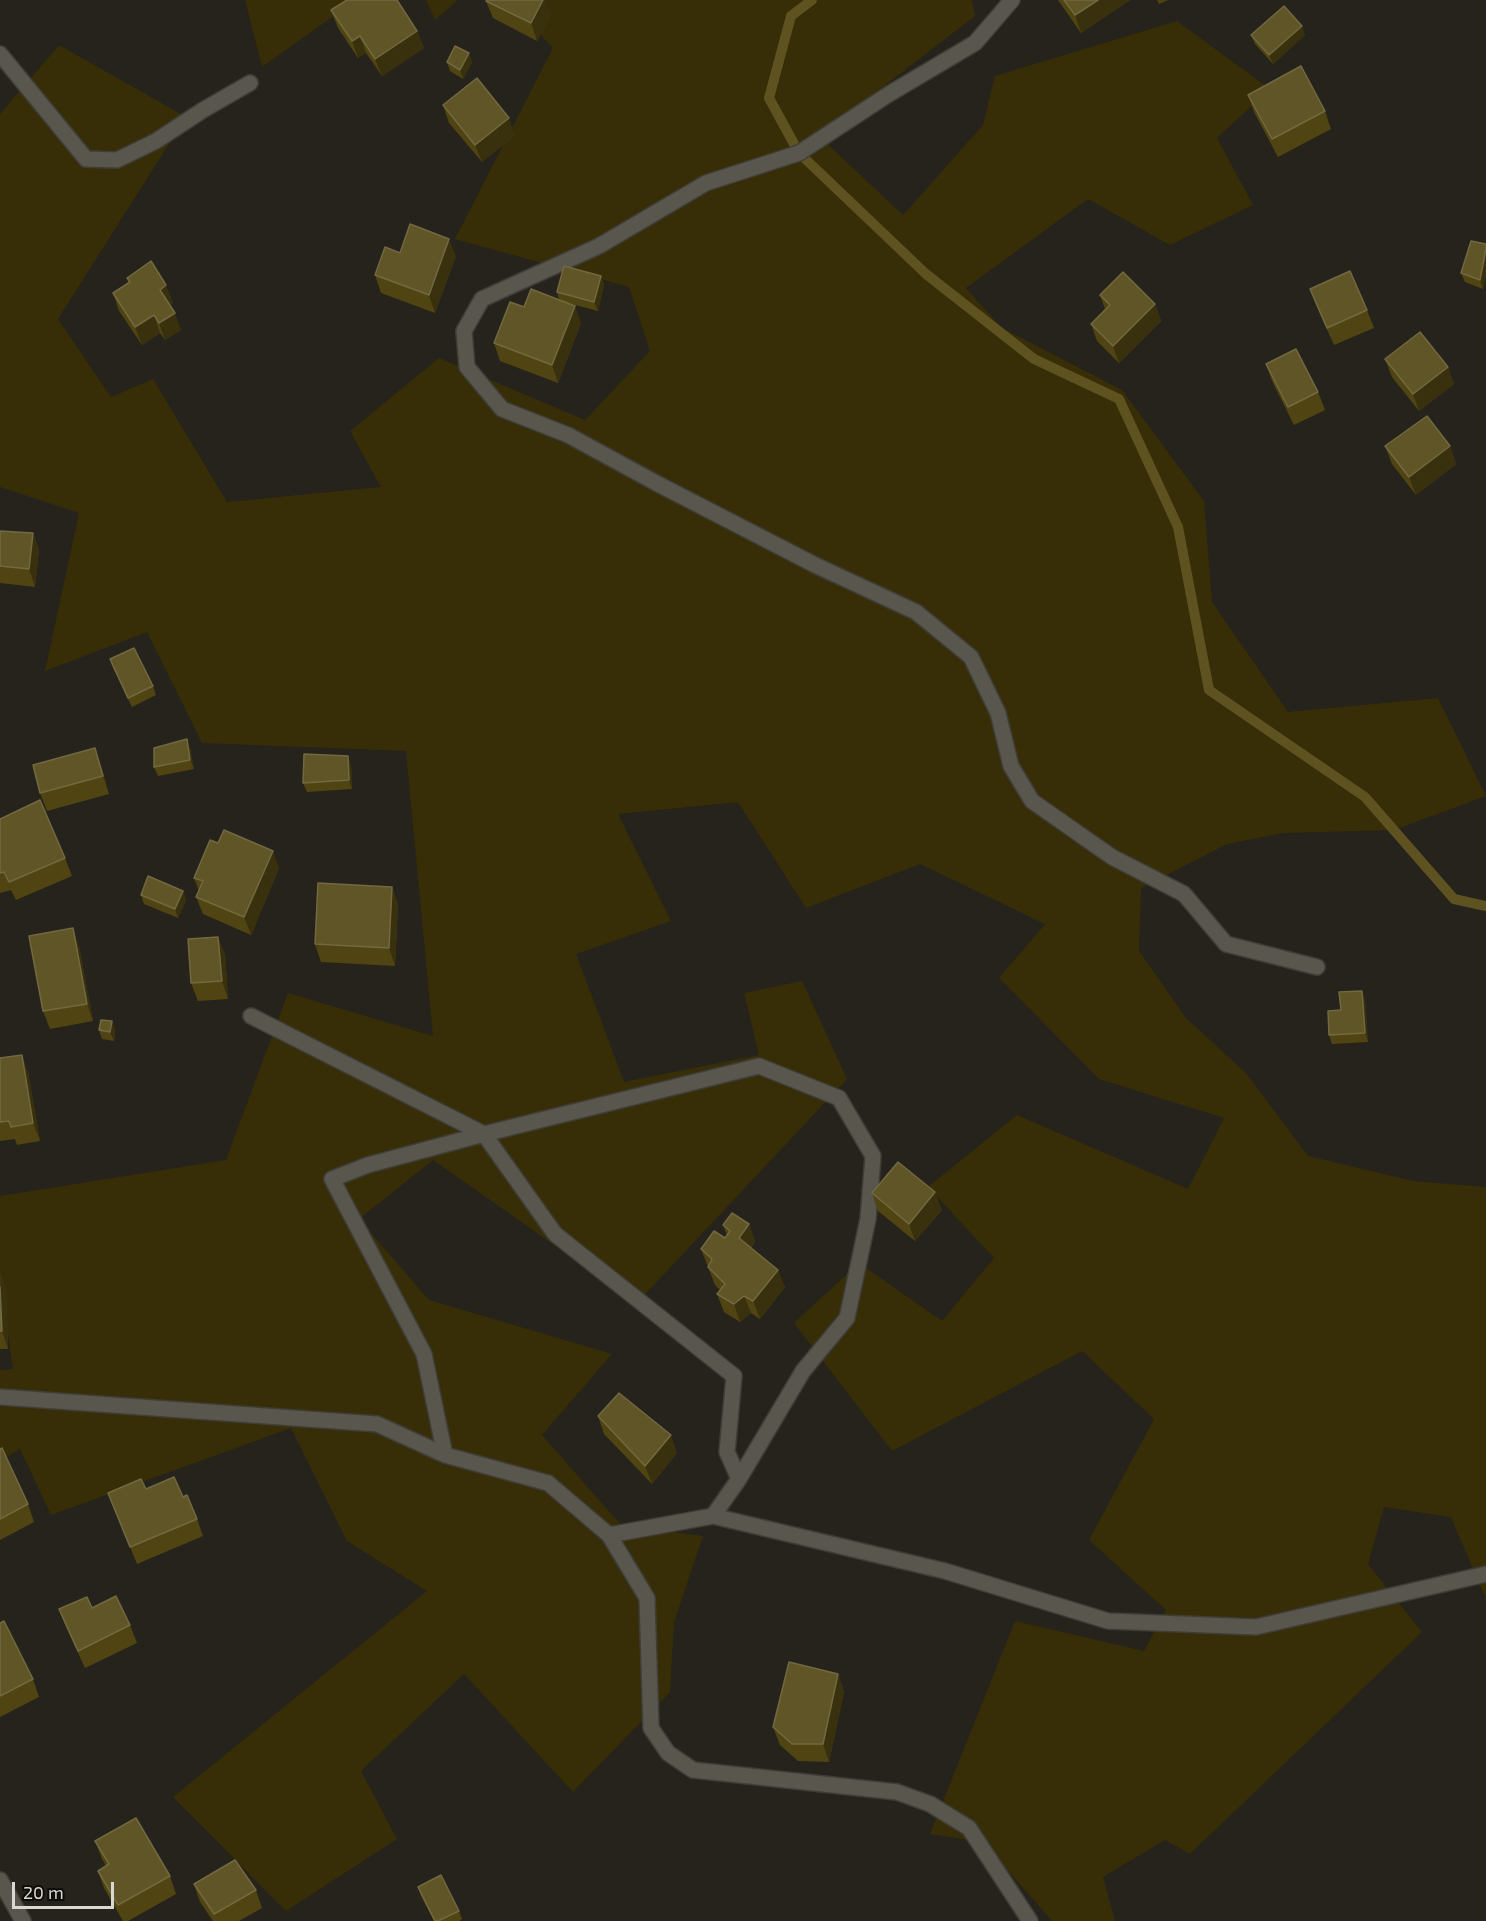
<!DOCTYPE html>
<style>
body{margin:0}
#map{position:relative;width:1486px;height:1921px;overflow:hidden;background:#25231b;font-family:"Exo 2",sans-serif}
canvas{display:block}
.scale{position:absolute;left:12px;top:1882px;width:102px;height:27px;box-sizing:border-box;border:3px solid #d9d8d3;border-top:0;padding-left:8px;font-size:18px;line-height:21px;white-space:nowrap;color:#d9d8d3;-webkit-text-stroke:4px #0d0c09;paint-order:stroke}
</style>
<div id="map">
<canvas width="1486" height="1921"></canvas>
<div class="scale">20 m</div>
</div>
<script>
const g = document.querySelector('canvas').getContext('2d');
g.lineJoin = 'round';
function fill(path, color) {
  g.fillStyle = color;
  g.fill(path, 'evenodd');
}
function trace(path, color, width, dash) {
  g.strokeStyle = color;
  g.lineWidth = width;
  g.lineCap = dash ? 'butt' : 'round';
  g.setLineDash(dash || []);
  g.stroke(path);
}
fill(new Path2D(`
 M245,0H356L262,67Z
 M426,0H458L435,20Z
 M507,0H972L975,16L819,136L903,215L983,125L995,76L1177,21L1270,89L1217,138L1253,205L1170,245L1088,199L966,288L1002,328L1122,390L1204,501L1212,602L1288,712L1438,698L1486,796L1394,830L1283,833L1227,844L1141,888L1139,951L1186,1018L1246,1073L1308,1156L1413,1181L1486,1187V1599L1451,1517L1384,1507L1368,1564L1422,1632L1190,1854L1165,1840L1103,1877L1115,1921H1052L983,1842L930,1834L1015,1621L1144,1651L1166,1610L1089,1540L1154,1419L1082,1351L892,1451L794,1323L859,1263L942,1321L994,1258L928,1187L1017,1115L1188,1189L1224,1118L1099,1079L999,978L1045,924L920,864L806,908L738,802L618,814L671,921L576,954L624,1082L759,1055L744,993L802,981L847,1079L637,1303L433,1160L359,1219L429,1300L612,1354L542,1435L622,1526L703,1536L674,1622L670,1692L573,1792L464,1674L361,1771L397,1839L286,1911L173,1797L427,1591L347,1541L291,1428L51,1515L20,1449L0,1461V1370L13,1369L0,1274V1196L226,1160L288,993L433,1036L406,751L202,743L147,632L45,671L79,513L0,487V114L59,45L186,117L58,319L111,397L153,379L227,502L381,487L350,431L439,358L585,420L650,351L629,287L455,239L553,48Z`), '#372e07');
trace(new Path2D(`
 M812,0L791,16L769,98L799,153L926,274L1034,359L1119,399L1178,527L1209,690L1365,797L1454,899L1486,906`), '#5e5220', 10);
const minor = new Path2D(`
 M1012,0L975,43L889,94L799,153L706,183L599,246L482,299L464,331L467,367L502,409L568,435L658,484L815,565L916,612L971,657L998,713L1011,766L1032,801L1112,857L1184,894L1226,944L1317,967
 M0,54L86,159L117,160L156,141L203,110L250,83
 M251,1016L484,1134L555,1234L734,1376L727,1452L739,1479L713,1516
 M0,1397L377,1424L445,1455L548,1483L609,1535L647,1598L651,1728L668,1753L693,1770L897,1792L930,1804L969,1828L1030,1921
 M445,1455L424,1354L332,1179L368,1165L484,1134L759,1066L839,1098L873,1156L868,1219L847,1318L803,1371L739,1479
 M609,1535L713,1516L945,1571L1108,1621L1256,1627L1486,1574
 M0,1880L23,1921`);
trace(minor, '#3f3d37', 18);
trace(minor, '#58564d', 15);
fill(new Path2D(`
 M1058,0H1130L1081,33Z
 M1157,0H1168L1159,4Z
 M486,1L551,14L537,41L493,18Z
 M331,10L417,31L424,48L382,76L366,53L358,58L338,28Z
 M1251,35H1305L1273,64L1255,44Z
 M447,62H472L463,79L450,71Z
 M1248,95L1325,111L1331,129L1278,157L1254,112Z
 M443,105L515,135L482,162L449,123Z
 M1486,244V275L1483,289L1465,282L1461,273Z
 M400,253L456,256L435,313L381,293L375,275Z
 M601,276L604,285L598,311L568,303L581,323L558,383L500,361L494,343L524,307L559,300L557,292Z
 M127,278L173,303L170,305L181,330L165,340L160,333L142,345L119,311L113,293L129,283Z
 M1310,289L1367,310L1374,328L1334,345L1317,307Z
 M1100,295L1155,304L1161,321L1119,363L1097,341L1091,324L1105,309Z
 M1385,359L1448,367L1454,384L1419,411L1392,377Z
 M1266,364L1318,392L1325,410L1294,425L1272,381Z
 M1385,446H1450L1456,464L1416,495L1392,464Z
 M0,531L33,533L39,550L35,587L0,583Z
 M110,659L153,686L156,695L132,707L113,668Z
 M190,748L194,769L158,776L154,767Z
 M348,756L351,765L352,789L307,792L303,783Z
 M101,766L109,794L47,811L40,793Z
 M0,819L65,858L72,876L16,900L11,890L0,893Z
 M279,868L251,935L203,914L196,897L199,891L194,878Z
 M392,887L398,905L395,966L321,962L315,944Z
 M183,891L186,900L178,918L144,904L141,895Z
 M79,946L93,1021L50,1029L43,1011Z
 M225,954L228,999L198,1001L191,983Z
 M1365,1000L1368,1042L1332,1044L1329,1035L1341,1010Z
 M112,1021L115,1030L114,1041L102,1039L99,1030Z
 M0,1058L28,1072L40,1141L17,1145L15,1139L0,1141Z
 M872,1193L942,1210L915,1241L878,1211Z
 M749,1224L755,1242L751,1248L785,1287L760,1319L751,1313L740,1322L724,1312L717,1294L720,1290L715,1285L701,1249L725,1238L727,1235L723,1225Z
 M0,1272L6,1287L8,1349H0Z
 M598,1416L677,1453L652,1484L604,1434Z
 M0,1449L28,1504L34,1522L0,1540Z
 M146,1489L183,1497L197,1519L203,1536L137,1564L108,1493Z
 M92,1608L130,1625L137,1643L85,1668L66,1627L59,1609Z
 M0,1623L33,1679L39,1697L0,1717Z
 M838,1674L844,1692L829,1762L798,1761L780,1745L773,1727Z
 M95,1841L170,1876L176,1894L128,1921H123L104,1888L98,1871L106,1866L102,1859Z
 M194,1884L256,1890L262,1908L239,1921H213L200,1902Z
 M418,1887L459,1911L462,1919L459,1921H434L421,1896Z`), '#504512');
fill(new Path2D(`
 M543,0H545L551,14L537,41L531,23Z
 M1098,0H1130L1081,33L1075,15Z
 M1302,26L1305,35L1273,64L1269,55Z
 M417,31L424,48L382,76L375,59Z
 M360,36L366,53L358,58L352,41Z
 M469,53L472,62L463,79L460,70Z
 M509,118L515,135L482,162L475,145Z
 M449,239L456,256L435,313L429,295Z
 M1486,249V275L1483,289L1480,280Z
 M601,276L604,285L598,311L594,302Z
 M166,285L173,303L166,308L160,290Z
 M1155,304L1161,321L1119,363L1113,346Z
 M575,306L581,323L558,383L552,365Z
 M175,313L181,330L165,340L159,323Z
 M154,315L160,333L142,345L135,327Z
 M1448,367L1454,384L1419,411L1413,394Z
 M1450,446L1456,464L1416,495L1409,477Z
 M33,533L39,550L35,587L29,569Z
 M187,739L190,748L194,769L190,760Z
 M95,748L101,766L109,794L103,776Z
 M348,756L351,765L352,789L349,780Z
 M273,851L279,868L251,935L244,917Z
 M392,887L398,905L395,966L389,948Z
 M183,891L186,900L178,918L175,909Z
 M73,928L79,946L93,1021L87,1004Z
 M218,937L225,954L228,999L222,981Z
 M1362,991L1365,1000L1368,1042L1365,1033Z
 M112,1021L115,1030L114,1041L110,1032Z
 M22,1055L28,1072L40,1141L33,1123Z
 M935,1192L942,1210L915,1241L909,1224Z
 M749,1224L755,1242L745,1255L739,1238Z
 M778,1270L785,1287L760,1319L753,1301Z
 M0,1272L6,1287L8,1349L2,1331Z
 M744,1296L751,1313L740,1322L734,1304Z
 M671,1435L677,1453L652,1484L645,1466Z
 M838,1674L844,1692L829,1762L823,1744Z`), '#39310d');
const building = new Path2D(`
 M347,0H397L417,31L375,59L360,36L352,41L331,10Z
 M487,0H543L531,23L486,1Z
 M1064,0H1098L1075,15Z
 M1284,6L1302,26L1269,55L1251,35Z
 M455,46L469,53L460,70L447,62Z
 M1301,66L1325,111L1272,139L1248,95Z
 M477,78L509,118L475,145L443,105Z
 M410,224L449,239L429,295L375,275L385,247L400,253Z
 M1471,241L1486,244V249L1480,280L1461,273Z
 M151,261L166,285L160,290L175,313L159,323L154,315L135,327L113,293L130,282L127,278Z
 M564,266L601,276L594,302L557,292Z
 M1350,271L1367,310L1327,328L1310,289Z
 M1123,272L1155,304L1113,346L1091,324L1110,305L1100,295Z
 M531,289L575,306L552,365L494,343L510,302L524,307Z
 M1420,332L1448,367L1413,394L1385,359Z
 M1296,349L1318,392L1288,407L1266,364Z
 M1427,416L1450,446L1409,477L1385,446Z
 M0,531L33,533L29,569L0,566Z
 M134,648L153,686L128,698L110,659Z
 M187,739L190,760L154,767V748Z
 M95,748L103,776L40,793L33,765Z
 M304,754L348,756L349,780L303,783Z
 M40,800L65,858L9,882L4,872L0,873V819Z
 M224,830L273,851L244,917L196,897L203,881L194,878L210,840L218,843Z
 M148,876L183,891L175,909L141,895Z
 M318,883L392,887L389,948L315,944Z
 M73,928L87,1004L43,1011L29,936Z
 M218,937L222,981L191,983L188,939Z
 M1362,991L1365,1033L1329,1035L1328,1011L1341,1010L1339,992Z
 M101,1020L112,1021L110,1032L99,1030Z
 M22,1055L33,1123L11,1127L9,1121L0,1122V1058Z
 M898,1162L935,1192L909,1224L872,1193Z
 M732,1213L749,1224L739,1238L778,1270L753,1301L744,1296L734,1304L717,1294L725,1284L708,1267L712,1259L701,1249L714,1231L725,1238L730,1231L723,1225Z
 M0,1287L2,1331H0Z
 M619,1393L671,1435L645,1466L598,1416Z
 M2,1448L28,1504L0,1519V1449Z
 M174,1477L183,1497L187,1495L197,1519L130,1547L108,1493L141,1479L146,1489Z
 M116,1596L130,1625L78,1651L59,1609L87,1597L92,1608Z
 M4,1621L33,1679L0,1696V1623Z
 M789,1662L838,1674L823,1744H792L773,1727Z
 M136,1818L170,1876L118,1905L98,1871L109,1864L95,1841Z
 M235,1860L256,1890L214,1914L194,1884Z
 M441,1875L459,1911L438,1921H435L418,1887Z`);
fill(building, '#5f5526');
trace(building, '#726941', 1.5);
</script>
